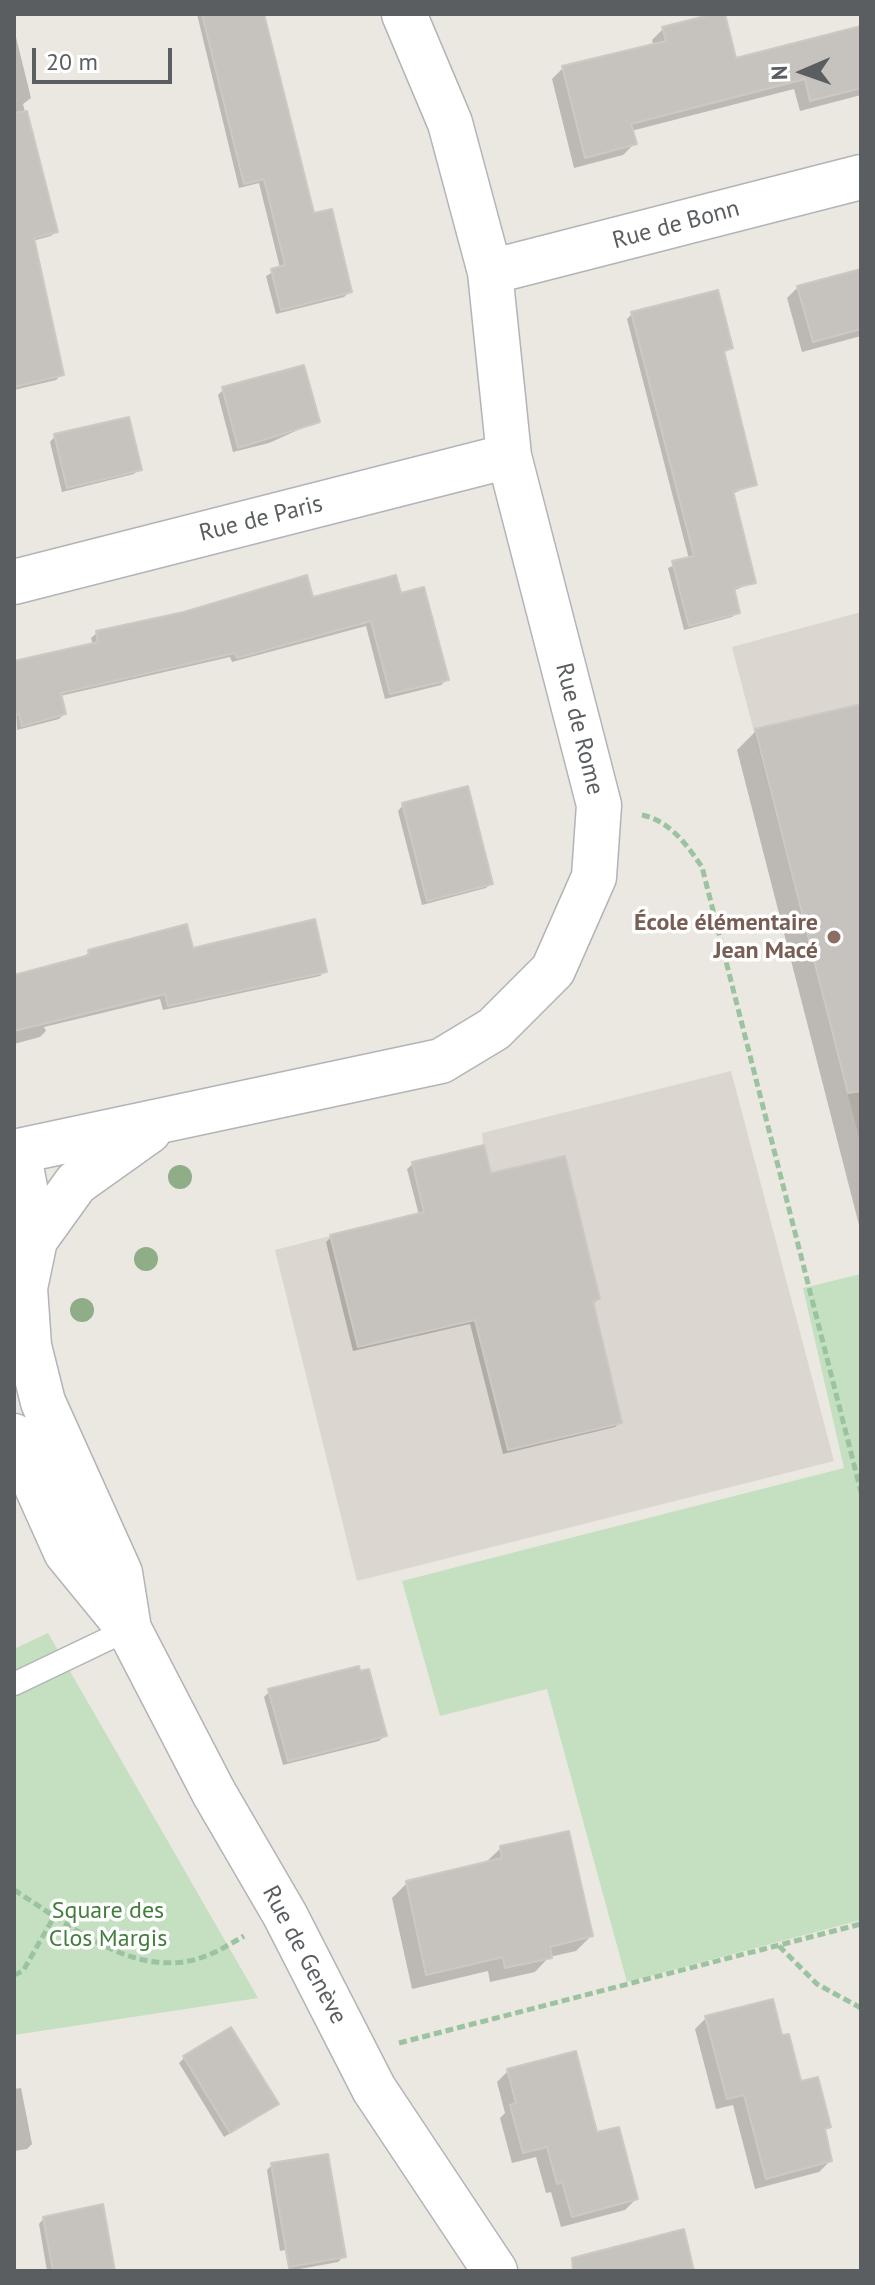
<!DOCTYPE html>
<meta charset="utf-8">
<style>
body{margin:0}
#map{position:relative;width:875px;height:2285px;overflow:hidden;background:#ebe7e1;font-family:"PT Sans",sans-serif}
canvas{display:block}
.frame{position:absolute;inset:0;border:16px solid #5a5e60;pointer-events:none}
.north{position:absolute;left:763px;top:32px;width:80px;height:80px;-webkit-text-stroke:6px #fff;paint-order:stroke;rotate:268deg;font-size:22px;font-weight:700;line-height:32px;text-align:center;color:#5a5e60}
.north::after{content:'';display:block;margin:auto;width:28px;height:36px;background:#5a5e60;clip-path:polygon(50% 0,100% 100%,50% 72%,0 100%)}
.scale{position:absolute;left:32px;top:48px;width:140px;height:36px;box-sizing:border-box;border:4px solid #5a5e60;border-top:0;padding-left:10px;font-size:24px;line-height:28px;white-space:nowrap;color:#5a5e60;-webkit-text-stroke:6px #fff;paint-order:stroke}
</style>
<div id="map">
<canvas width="875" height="2285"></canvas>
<div class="frame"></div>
<div class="north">N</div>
<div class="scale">20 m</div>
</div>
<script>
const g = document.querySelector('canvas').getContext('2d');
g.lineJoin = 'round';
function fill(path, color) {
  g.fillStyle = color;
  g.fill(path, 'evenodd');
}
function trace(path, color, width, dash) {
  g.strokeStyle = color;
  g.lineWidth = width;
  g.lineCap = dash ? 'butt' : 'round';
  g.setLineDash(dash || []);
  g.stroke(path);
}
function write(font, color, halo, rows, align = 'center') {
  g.font = font + ' "PT Sans",sans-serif';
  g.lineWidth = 7;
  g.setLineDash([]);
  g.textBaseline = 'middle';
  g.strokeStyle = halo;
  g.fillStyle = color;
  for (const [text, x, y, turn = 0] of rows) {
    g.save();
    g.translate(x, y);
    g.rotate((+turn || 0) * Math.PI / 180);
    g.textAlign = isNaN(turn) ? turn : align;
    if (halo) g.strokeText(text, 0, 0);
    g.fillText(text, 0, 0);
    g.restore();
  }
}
fill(new Path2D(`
 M861,612V1145L732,647Z
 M731,1071L834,1461L357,1581L275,1250L424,1212L411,1162L483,1145L482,1133Z`), '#dbd7d0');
fill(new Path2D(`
 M861,1274V1920L627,1982L547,1689L440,1716L402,1581L844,1468L803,1288Z
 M48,1633L258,1998L14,2035V1649Z`), '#c5e0c0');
fill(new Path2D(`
 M197,14H262L312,216L349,292L344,297L276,314L266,276L280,268L259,183L239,188Z
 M721,14L734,60L861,28V95L800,111L794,89L631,131L634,144L623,155L574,168L552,79L563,68L654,46L652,40L663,29Z
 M14,29L31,98L23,104L56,231L51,236L32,241L62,374L56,380L14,390Z
 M861,271V336L802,352L787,298L798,287Z
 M632,314L731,348L722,354L755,484L732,494L754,582L733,591L738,612L732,617L684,630L668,568L689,559L627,319Z
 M224,389L318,421L269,443L233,452L218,395Z
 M55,436L139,469L134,474L62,492L50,442Z
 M400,595L446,680L441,685L385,699L366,626L232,662L230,657L60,696L64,714L59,719L17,730L14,663L93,645L91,638L97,633L312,599Z
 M861,706V1225H859L737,750L756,731Z
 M403,805L491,883L486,888L422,905L398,811Z
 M192,951L325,971L320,976L163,1010L160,999L44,1027L46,1031L40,1037L14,1044V979L84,957L89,952Z
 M413,1164L489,1175L598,1299L592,1305L620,1422L615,1427L503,1454L470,1324L353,1351L326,1242L331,1237L419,1215L407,1169Z
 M270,1691L385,1736L379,1741L283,1765L264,1697Z
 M501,1848L591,1936L576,1951L549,1957L535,1972L490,1982L488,1971L412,1989L392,1898L407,1883L485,1863Z
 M706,2018L781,2037L800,2084L829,2126L823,2132L830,2161L819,2172L755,2189L733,2105L716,2109L695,2029Z
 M184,2058L277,2104L224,2137L179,2063Z
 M508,2071L596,2135L636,2199L625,2210L561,2227L551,2192L546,2193L536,2157L512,2163L500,2118L505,2113L497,2082Z
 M21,2088L32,2144L27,2149L14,2151V2089Z
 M272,2165L344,2256L338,2262L289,2271L285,2250L280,2251L267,2170Z
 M44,2218L113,2271H47L39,2224Z`), '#0003');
const building = new Path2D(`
 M202,14H264L314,213L332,209L352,292L281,310L271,269L285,265L264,179L244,184Z
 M713,14H725L736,58L861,26V88L810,101L805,79L631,124L637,144L585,158L562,66L666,41L662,27Z
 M27,111L58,232L34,238L64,375L14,387V113Z
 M861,269V329L813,342L797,286Z
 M718,290L733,348L724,351L757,485L733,491L756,583L734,588L740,613L689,626L672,561L694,556L631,312Z
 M304,365L320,422L238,448L222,387Z
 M129,417L142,470L67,488L54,434Z
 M307,575L313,597L396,575L401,593L424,587L449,680L390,694L371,621L237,658L235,653L61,693L66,714L22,726L19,714L14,715V661L98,642L96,631L184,612Z
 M861,704V1091L848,1093L755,729Z
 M468,786L493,884L427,901L402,803Z
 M315,919L327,972L168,1006L165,994L14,1031V975L89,955L88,950L187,924L193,948Z
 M484,1145L491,1173L565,1156L600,1299L593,1301L622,1423L508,1450L475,1320L358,1347L330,1235L424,1212L412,1162Z
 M359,1666L360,1671L369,1669L387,1736L288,1761L268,1689Z
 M569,1831L593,1936L550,1947L552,1958L505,1968L503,1957L426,1975L406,1881L502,1858L500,1846Z
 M773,1999L782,2035L789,2034L801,2081L818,2077L831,2127L825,2129L832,2161L766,2179L744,2095L727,2099L705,2016Z
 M231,2027L279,2104L230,2133L183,2056Z
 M576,2051L597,2132L619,2127L638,2199L572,2217L562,2182L557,2184L547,2147L523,2153L510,2105L516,2103L507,2069Z
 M328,2154L346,2257L289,2267L271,2163Z
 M103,2204L115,2271H53L43,2217Z
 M684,2229L694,2271H573L572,2258Z`);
fill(building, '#c6c2be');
trace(building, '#cfc8c0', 2);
const service = new Path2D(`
 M14,1684L129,1629`);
const minor = new Path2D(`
 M490,272L861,177
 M14,582L509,456
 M18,1151L35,1240
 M14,1152L441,1061L494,1029L553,970L594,877L599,805L509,456L490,272L450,123L404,14
 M14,1436L66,1552L129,1629L214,1793L285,1915L374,2089L495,2271
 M128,1623L120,1573L43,1402L29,1346L25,1288L35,1240L76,1183L149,1131`);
trace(service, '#b2b4b7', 25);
trace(minor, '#b2b4b7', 47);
trace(new Path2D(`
 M642,815C670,821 687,845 702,867L861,1492
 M14,1890C69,1924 136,1983 206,1956C219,1951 232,1943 244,1936
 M779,1946L817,1984L861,2008
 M14,1975L23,1971L55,1915
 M399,2043L861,1924`), '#9cc3a0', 5, [8, 4]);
trace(service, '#fff', 22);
trace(minor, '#fff', 44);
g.fillStyle = '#8fad86';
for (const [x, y] of [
 [180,1177],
 [146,1259],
 [82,1310]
]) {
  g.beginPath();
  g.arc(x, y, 12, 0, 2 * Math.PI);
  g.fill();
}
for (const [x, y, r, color] of [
 [834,937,8,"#8d6e63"]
]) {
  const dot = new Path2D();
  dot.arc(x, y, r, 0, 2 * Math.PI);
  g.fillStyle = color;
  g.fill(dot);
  trace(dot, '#fff', 3);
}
write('24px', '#5a5e60', '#fff', [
 ["Rue de Bonn",676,225,-15],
 ["Rue de Paris",261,519,-14],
 ["Rue de Rome",579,729,76],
 ["Rue de Genève",304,1955,62]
]);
write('bold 24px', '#785e54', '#fff', [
 ["École élémentaire",818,923],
 ["Jean Macé",818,951]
], 'right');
write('24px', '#437d3c', '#fff', [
 ["Square des",108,1911],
 ["Clos Margis",108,1939]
]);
</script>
